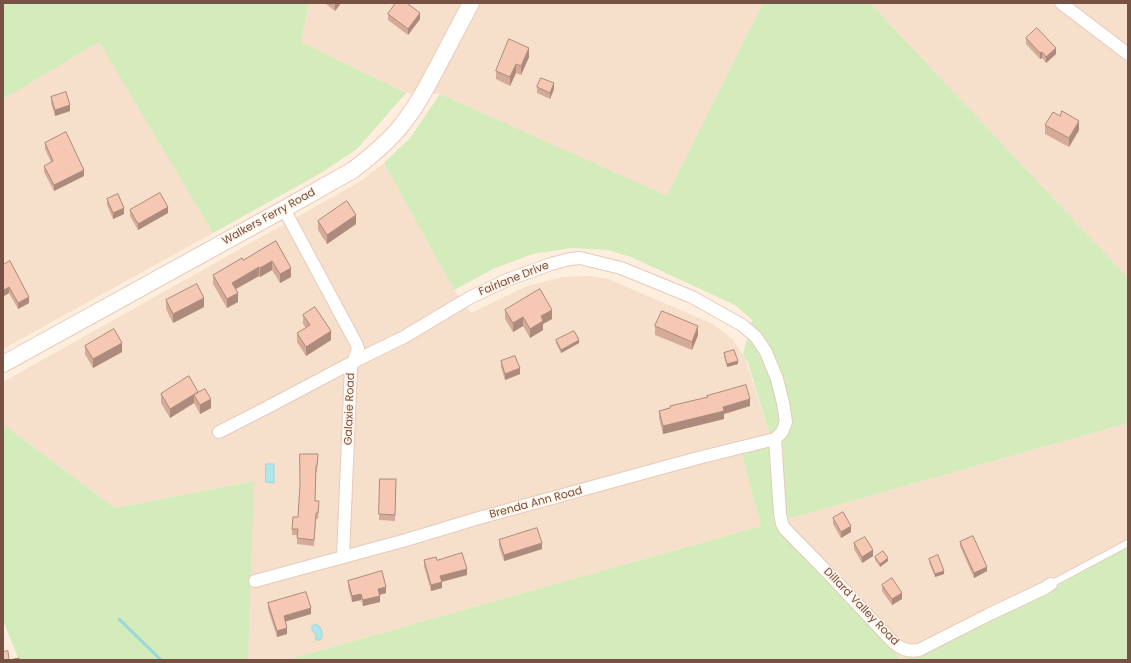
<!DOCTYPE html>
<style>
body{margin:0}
#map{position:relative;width:1131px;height:663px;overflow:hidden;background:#feeedd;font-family:Poppins,sans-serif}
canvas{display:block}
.frame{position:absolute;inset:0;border:4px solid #765144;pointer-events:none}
</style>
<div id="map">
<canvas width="1131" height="663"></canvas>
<div class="frame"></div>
</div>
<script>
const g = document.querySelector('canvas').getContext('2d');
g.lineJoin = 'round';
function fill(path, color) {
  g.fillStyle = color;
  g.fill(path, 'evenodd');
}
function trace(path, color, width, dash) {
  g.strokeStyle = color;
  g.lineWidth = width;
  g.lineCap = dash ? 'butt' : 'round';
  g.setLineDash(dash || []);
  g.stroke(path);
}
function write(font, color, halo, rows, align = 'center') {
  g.font = font + ' Poppins,sans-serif';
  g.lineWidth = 3;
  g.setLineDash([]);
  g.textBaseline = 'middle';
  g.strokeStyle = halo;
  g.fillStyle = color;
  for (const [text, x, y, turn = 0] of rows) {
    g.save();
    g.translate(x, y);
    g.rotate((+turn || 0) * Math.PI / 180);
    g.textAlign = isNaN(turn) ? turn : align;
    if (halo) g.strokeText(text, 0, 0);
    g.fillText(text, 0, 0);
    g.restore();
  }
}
fill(new Path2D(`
 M309,3H763L667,197L440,94L406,93L301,42Z
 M870,3H1128V278Z
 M99,42L213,233L3,349V99Z
 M384,163L454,290L471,313L527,286L563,277L590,276L608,279L713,324L733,340L745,358L773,445L742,455L761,526L286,660H248L253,481L115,508L3,424V382L361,181Z
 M1128,423V541L974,628L901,660L781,521Z`), '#f6dfcb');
fill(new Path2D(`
 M3,3H309L301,42L406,93L357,149L321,173L213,233L99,42L3,99Z
 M763,3H870L1128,278V423L781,521L901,660H286L761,526L742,455L773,445L748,363L743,354L752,320L735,305L631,257L608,250L571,248L533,254L493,269L454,290L384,163L410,138L440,94L667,196Z
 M3,424L115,508L254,481L248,660H19L3,621Z
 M1128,541V660H901L974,628Z`), '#d4ecbb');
const water = new Path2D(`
 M266,464H274V483L266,482Z
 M315,624L319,626C322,630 324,636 320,640H316V635L312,630V627Z`);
fill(water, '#b0e6e9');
trace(water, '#96d7dc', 1);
trace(new Path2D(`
 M119,619L161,660`), '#96d7dc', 3);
const lane = new Path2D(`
 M1051,584L1128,543`);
const street = new Path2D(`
 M1061,3L1128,54
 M284,209L357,345L358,349L351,368L343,556
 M219,432L266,408L353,362L404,337L471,297L507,280L551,264L570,259L580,258L621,268L692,297L742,325L756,337L766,352L777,379L783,403L786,422L782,432L775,439L698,458L479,518L406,540L255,581
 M775,439L780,513L782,524L785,529L832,577L892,641C901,649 907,652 919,650L990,614L1045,588L1051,584`);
const secondary = new Path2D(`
 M3,364L284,209L353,170C370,157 387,143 401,126C417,106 429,83 441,60C451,41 461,22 471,3`);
trace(lane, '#e5cbbc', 8);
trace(street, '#e5cbbc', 14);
trace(secondary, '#eacbb8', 18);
trace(lane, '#fff', 6);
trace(street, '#fff', 12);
trace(secondary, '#fff', 16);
fill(new Path2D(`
 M326,3H341L335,11L326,4Z
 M388,14L420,19L408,35L388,20Z
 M1026,38L1056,54L1046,63L1042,58L1040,59L1026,44Z
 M529,57L521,75L516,73L510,86L496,79V71Z
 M537,87L554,89L550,99L537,93Z
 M51,97L70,111L55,116L51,103Z
 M1045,125L1079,130L1069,147L1045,134Z
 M45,143L84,176L54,191L44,172V166L51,162L45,149Z
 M107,199L124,214L113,219L107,205Z
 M130,210L168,213L138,230L130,216Z
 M318,221L356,224L327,244L318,230Z
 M276,241L291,277L280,283L272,270L260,277L259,276L236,289L238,302L227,308L213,284V275L243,260Z
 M3,265L29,303L18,309L9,293L4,296L3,294Z
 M166,300L204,307L173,323L166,309Z
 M505,310L552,319L543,324V330L530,338L523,326L513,332L505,319Z
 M303,315L331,340L306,356L297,342V333L306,328L303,324Z
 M655,326L698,335L692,350L655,335Z
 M556,340L579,343L561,353L556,343Z
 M85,346L122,352L93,368L85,354Z
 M724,353L738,364L727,367L724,356Z
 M501,361L520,374L505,380L501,367Z
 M198,393L211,408L200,414L194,403L170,418L161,403V394Z
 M670,406H750L724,414V419L663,434L659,418V411L670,408Z
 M318,454L317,472H316L315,501L319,507L318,519H316L314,546L297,544V535H292V529L298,517Z
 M380,479H396L395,521L379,520Z
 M833,518L851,532L841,538L833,524Z
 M499,540L542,549L504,561L499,546Z
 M960,542L987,571L974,578L960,546Z
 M854,543L873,556L862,563L854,549Z
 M875,557L888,561L880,567L875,560Z
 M929,559L944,574L935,577L929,562Z
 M424,560H437L467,575L442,582V588L431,591L424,566Z
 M348,581L386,593L380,595V602L363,606L361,600L352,602L348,587Z
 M882,585L902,599L892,605L882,591Z
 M268,603L311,614L286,621L287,634L277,637L268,609Z`), '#d4ab99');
fill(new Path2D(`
 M336,3H341L335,11V5Z
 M420,13V19L408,35V29Z
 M529,48V57L521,75V66Z
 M1056,48V54L1046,63V57Z
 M1042,52V58L1040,59V53Z
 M516,64V73L510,86V77Z
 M554,83V89L550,99V93Z
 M70,105V111L55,116V110Z
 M1079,121V130L1069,147V138Z
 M84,170V176L54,191V185Z
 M168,207V213L138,230V224Z
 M124,208V214L113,219V213Z
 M356,215V224L327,244V235Z
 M272,261V270L260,277V268Z
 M259,267V276L232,291V283Z
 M291,268V277L280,283V274Z
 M9,287V293L4,296V290Z
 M238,293V302L227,308V299Z
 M29,297V303L18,309V303Z
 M204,298V307L173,323V314Z
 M552,310V319L543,324V330L530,338V329L541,316Z
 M523,317V326L513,332V323Z
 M698,326V335L692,350V342Z
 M331,331V340L306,356V347Z
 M579,340V343L561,353V350Z
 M122,343V352L93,368V359Z
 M738,361V364L727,367V364Z
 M520,368V374L505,380V374Z
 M198,392V401L194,395V403L170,418V409Z
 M211,399V408L200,414V405Z
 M750,399V406L724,414V419L663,434V426L723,407Z
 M851,526V532L841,538V532Z
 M542,543V549L504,561V555Z
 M873,550V556L862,563V557Z
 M888,558V561L880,567V564Z
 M987,567V571L974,578V573Z
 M467,569V575L440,582V576Z
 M944,571V574L935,577V574Z
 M442,582V588L431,591V585Z
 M386,587V593L378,595V589Z
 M902,593V599L892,605V599Z
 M361,594V600L352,602V596Z
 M380,596V602L363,606V600Z
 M311,608V614L284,622V616Z
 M287,628V634L277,637V631Z`), '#ac8b7d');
const building = new Path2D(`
 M396,3H407L420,13L408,29L388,14Z
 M1037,28L1056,48L1046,57L1042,52L1040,53L1026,38Z
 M509,39L529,48L521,66L516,64L510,77L496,71Z
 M541,78L554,83L550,93L537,87Z
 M66,92L70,105L55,110L51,97Z
 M1062,111L1079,121L1069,138L1045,125L1053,112L1060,116Z
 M66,132L84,170L54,185L44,166L53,161L45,143Z
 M160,193L168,207L138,224L130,210Z
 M118,194L124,208L113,213L107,199Z
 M347,201L356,215L327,235L318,221Z
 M276,241L291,268L280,274L272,261L260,268L259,267L232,283L238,293L227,299L213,275L242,258L243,260Z
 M10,261L29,297L18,303L9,287L4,290L3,288V265Z
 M197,284L204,298L173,314L166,300Z
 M540,289L552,310L541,316L543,321L530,329L523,317L513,323L505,310Z
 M315,307L331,331L306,347L297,333L310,325L303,315Z
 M662,311L698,326L692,342L655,326Z
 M114,329L122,343L93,359L85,346Z
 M574,331L579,340L561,350L556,340Z
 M734,350L738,361L727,364L724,353Z
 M515,356L520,368L505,374L501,361Z
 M189,376L198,392L170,409L161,394Z
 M746,385L750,399L723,407L724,411L663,426L659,411L670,408V406L708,397L707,396Z
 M205,389L211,399L200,405L194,395Z
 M300,454H318L317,466H316L315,501H319L318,513H316L314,540L297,538L298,529H292L293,517H298L300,486Z
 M380,479H396L395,515L379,514Z
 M843,512L851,526L841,532L833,518Z
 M537,528L542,543L504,555L499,540Z
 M973,536L987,567L974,573L960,542Z
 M865,537L873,550L862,557L854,543Z
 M883,551L888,558L880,564L875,557Z
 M462,553L467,569L440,576L442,582L431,585L424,560L436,557L437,560Z
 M938,555L944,571L935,574L929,559Z
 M382,571L386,587L378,589L380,596L363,600L361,594L352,596L348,581Z
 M892,578L902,593L892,599L882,585Z
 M306,592L311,608L284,616L287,628L277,631L268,603Z
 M8,651L9,660L19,658V660H3V652Z`);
fill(building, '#f6c7b2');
trace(building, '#ac8b7d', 1);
write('11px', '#765144', '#fff2e5', [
 ["Walkers Ferry Road",269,217,-29],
 ["Fairlane Drive",514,279,-22],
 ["Galaxie Road",350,409,-88],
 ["Brenda Ann Road",536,503,-15],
 ["Dillard Valley Road",861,607,46]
]);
</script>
